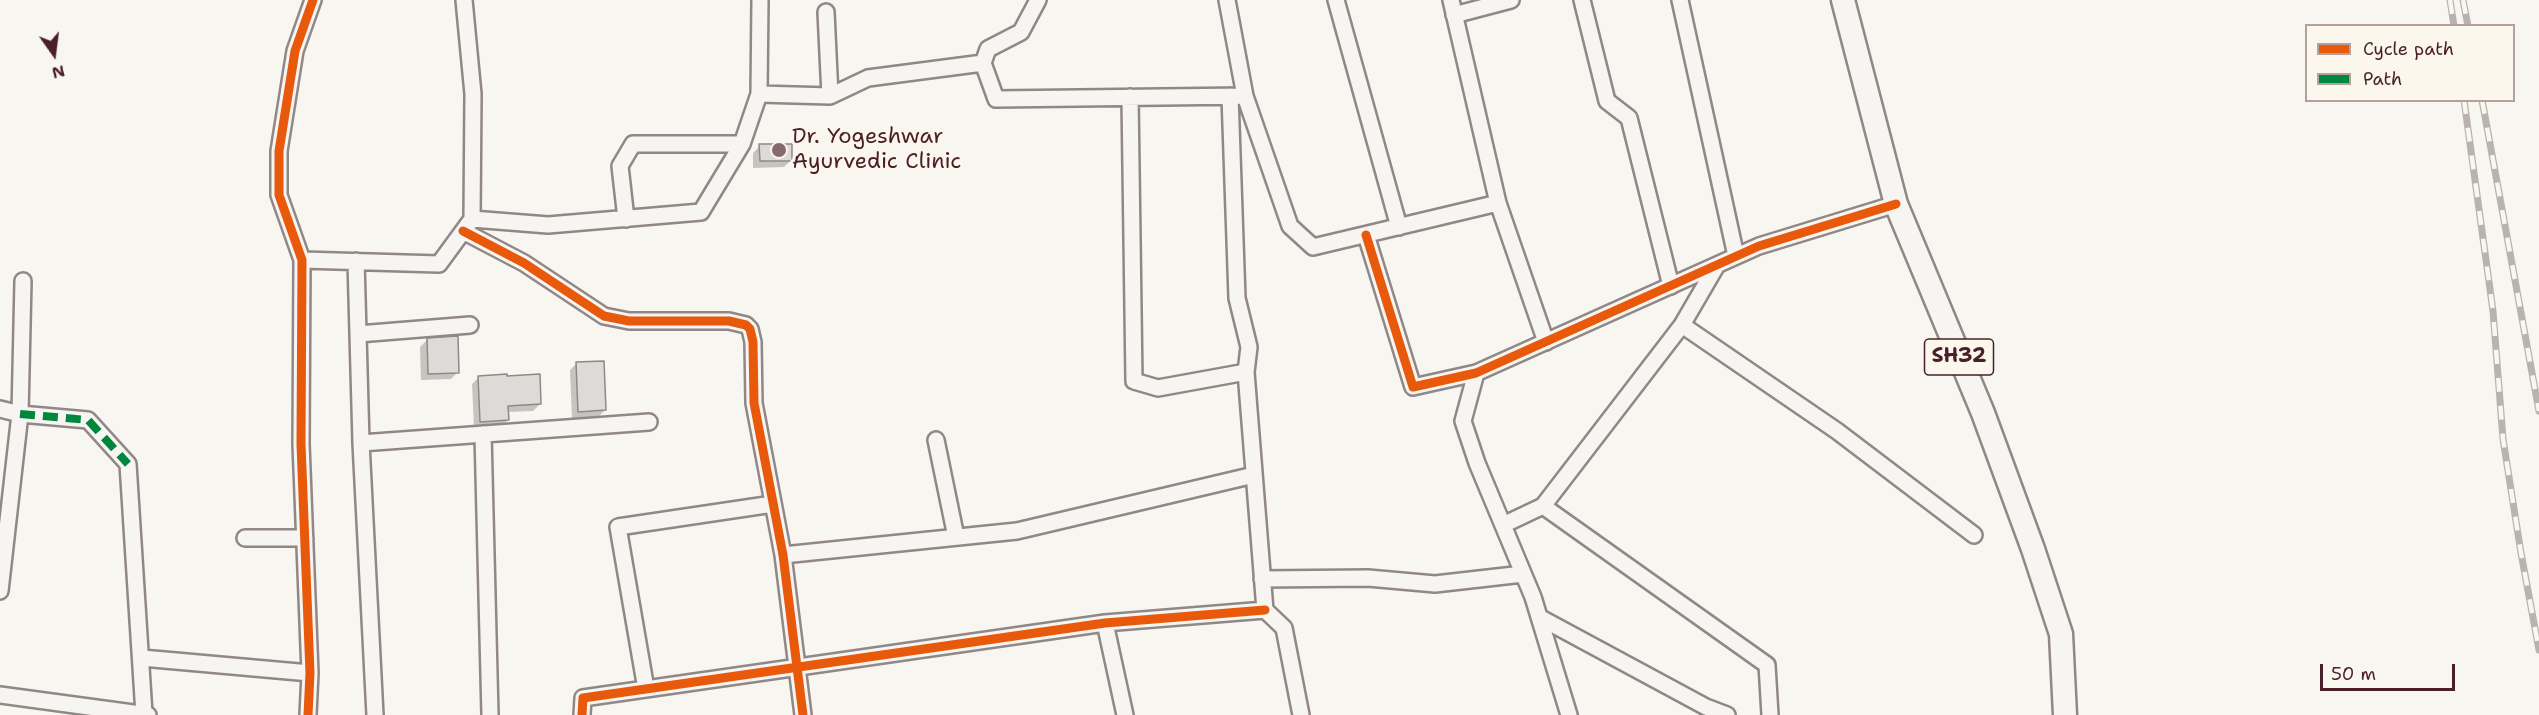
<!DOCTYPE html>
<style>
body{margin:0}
#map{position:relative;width:2539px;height:715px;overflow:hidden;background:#f8f6f0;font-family:"Shantell Sans",sans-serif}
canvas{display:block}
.legend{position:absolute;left:2305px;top:24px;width:210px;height:78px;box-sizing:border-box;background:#fbf7ec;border:2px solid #b4a19f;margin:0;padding:8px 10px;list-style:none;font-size:18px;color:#4a1f2b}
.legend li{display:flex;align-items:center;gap:12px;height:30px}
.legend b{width:30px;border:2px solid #b4a19f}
.north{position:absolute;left:24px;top:24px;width:60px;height:60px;-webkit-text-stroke:4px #fbf7ec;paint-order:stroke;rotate:166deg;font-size:16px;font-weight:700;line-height:24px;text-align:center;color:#4a1f2b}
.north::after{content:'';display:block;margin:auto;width:21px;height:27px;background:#4a1f2b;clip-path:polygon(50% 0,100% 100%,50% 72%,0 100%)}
.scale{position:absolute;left:2320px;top:664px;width:135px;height:27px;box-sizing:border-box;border:3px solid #4a1f2b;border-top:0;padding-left:8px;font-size:18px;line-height:21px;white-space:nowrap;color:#4a1f2b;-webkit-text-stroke:4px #fbf7ec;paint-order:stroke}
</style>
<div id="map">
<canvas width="2539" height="715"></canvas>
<ul class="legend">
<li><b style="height:8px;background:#e8590c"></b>Cycle path</li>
<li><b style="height:8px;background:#00873e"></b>Path</li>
</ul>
<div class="north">N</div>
<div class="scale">50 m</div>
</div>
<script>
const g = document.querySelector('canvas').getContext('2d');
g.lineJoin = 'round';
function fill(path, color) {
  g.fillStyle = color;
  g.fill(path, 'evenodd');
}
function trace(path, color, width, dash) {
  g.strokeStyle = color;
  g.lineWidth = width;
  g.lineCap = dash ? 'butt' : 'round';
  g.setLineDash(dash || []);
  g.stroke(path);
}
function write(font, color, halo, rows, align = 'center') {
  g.font = font + ' "Shantell Sans",sans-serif';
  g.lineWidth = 6;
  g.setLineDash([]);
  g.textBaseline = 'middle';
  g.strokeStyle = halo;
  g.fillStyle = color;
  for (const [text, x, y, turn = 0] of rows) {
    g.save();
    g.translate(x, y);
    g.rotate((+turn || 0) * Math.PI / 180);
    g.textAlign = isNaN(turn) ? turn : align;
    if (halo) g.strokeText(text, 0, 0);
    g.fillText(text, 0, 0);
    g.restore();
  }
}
fill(new Path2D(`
 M760,146L791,160L784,167L753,168V153Z
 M427,340L458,372L451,379L421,380L420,347Z
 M577,363L605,410L598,417L572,418L570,370Z
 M479,377L540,404L533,411L507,412L508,420L501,427L474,428L472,384Z`), '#0003');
const building = new Path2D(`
 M759,144H792V161H760Z
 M458,336L459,373L428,374L427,338Z
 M604,361L606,410L578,412L576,362Z
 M507,374V376L540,374L541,404L508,406L509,420L480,422L478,376Z`);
fill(building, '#dedad7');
trace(building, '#918787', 1.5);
const minor = new Path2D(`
 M760,0L759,94L830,96L868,78L983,63L996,99L1245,96
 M1227,0L1245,96L1290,226L1313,247L1498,203
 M1336,0L1399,227
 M1451,0L1498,203L1546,342
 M1582,0L1607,101L1629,118L1671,286
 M1680,0L1736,256
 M826,12L830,96
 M1454,15L1511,0
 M983,63L988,49L1021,32L1038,0
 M1230,96L1237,298L1249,347L1246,372L1265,610L1284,628L1301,715
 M1130,97L1134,381L1158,388L1246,372
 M472,219L548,225L701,212L742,144L759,94
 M626,219L620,166L633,144H742
 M463,231L524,263L604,316L629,321H729L746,325L750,329L753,342L754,403L783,555L803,715
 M1366,235L1413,387L1476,373L1759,246L1896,204
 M302,260L439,264L472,219L473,94L464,0
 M356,261L361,443L375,715
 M1682,325L1837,431L1974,535
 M358,334L470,325
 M1476,373L1463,421L1477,463L1533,597L1569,715
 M0,409L20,414L88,420L128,464L144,714
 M483,434L490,715
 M936,440L956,537
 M361,443L649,422
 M1543,506L1767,665L1770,715
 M1503,525L1543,506L1682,325L1717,265
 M245,538H305
 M783,555L1017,531L1254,475
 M1262,579L1368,578L1435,584L1523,574
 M0,591L20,414L23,281
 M1539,617L1706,707L1727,715
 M1105,623L1125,715
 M142,658L310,673
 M646,689L618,527L773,504
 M0,695L148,715
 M308,715L310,673L301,444L302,260L279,195V151L295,51L313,0
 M582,715L583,698L1105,623L1265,610`);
const primary = new Path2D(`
 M1843,0L1896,204L1983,413L2033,549L2061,634L2065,715`);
trace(minor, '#918787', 20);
trace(primary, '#918787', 27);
trace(minor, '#f6f5f1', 15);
trace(primary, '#f6f5f1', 22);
const rail = new Path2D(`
 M2450,0L2454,26
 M2463,0L2468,26
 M2464,100L2493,311L2503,439L2521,553L2539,650
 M2482,100L2539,411`);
trace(rail, '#b8b3b1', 7);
trace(rail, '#fbf7ec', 4.5, [14]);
trace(new Path2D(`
 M20,414L88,420L128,464`), '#00873e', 8, [15, 8]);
trace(new Path2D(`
 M463,231L524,263L604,316L629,321H729L746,325L750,329L753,342L754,403L783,555L803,715
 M1366,235L1413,387L1476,373L1759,246L1896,204
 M308,715L310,673L301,444L302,260L279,195V151L295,51L313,0
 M582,715L583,698L1105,623L1265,610`), '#e8590c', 9);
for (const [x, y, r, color] of [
 [779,150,8,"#876a70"]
]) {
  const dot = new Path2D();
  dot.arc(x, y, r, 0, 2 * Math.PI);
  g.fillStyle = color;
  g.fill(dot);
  trace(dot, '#fbf7ec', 2);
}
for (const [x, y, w] of [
 [1959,357,69]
]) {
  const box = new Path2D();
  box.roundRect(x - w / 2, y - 18, w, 36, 4.5);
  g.fillStyle = '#fbf7ec';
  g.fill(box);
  trace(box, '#4a1f2b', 1.5);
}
write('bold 21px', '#4a1f2b', null, [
 ["SH32",1959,357]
]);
write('22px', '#4a1f2b', '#fbf7ec', [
 ["Dr. Yogeshwar",792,137],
 ["Ayurvedic Clinic",792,162]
], 'left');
</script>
